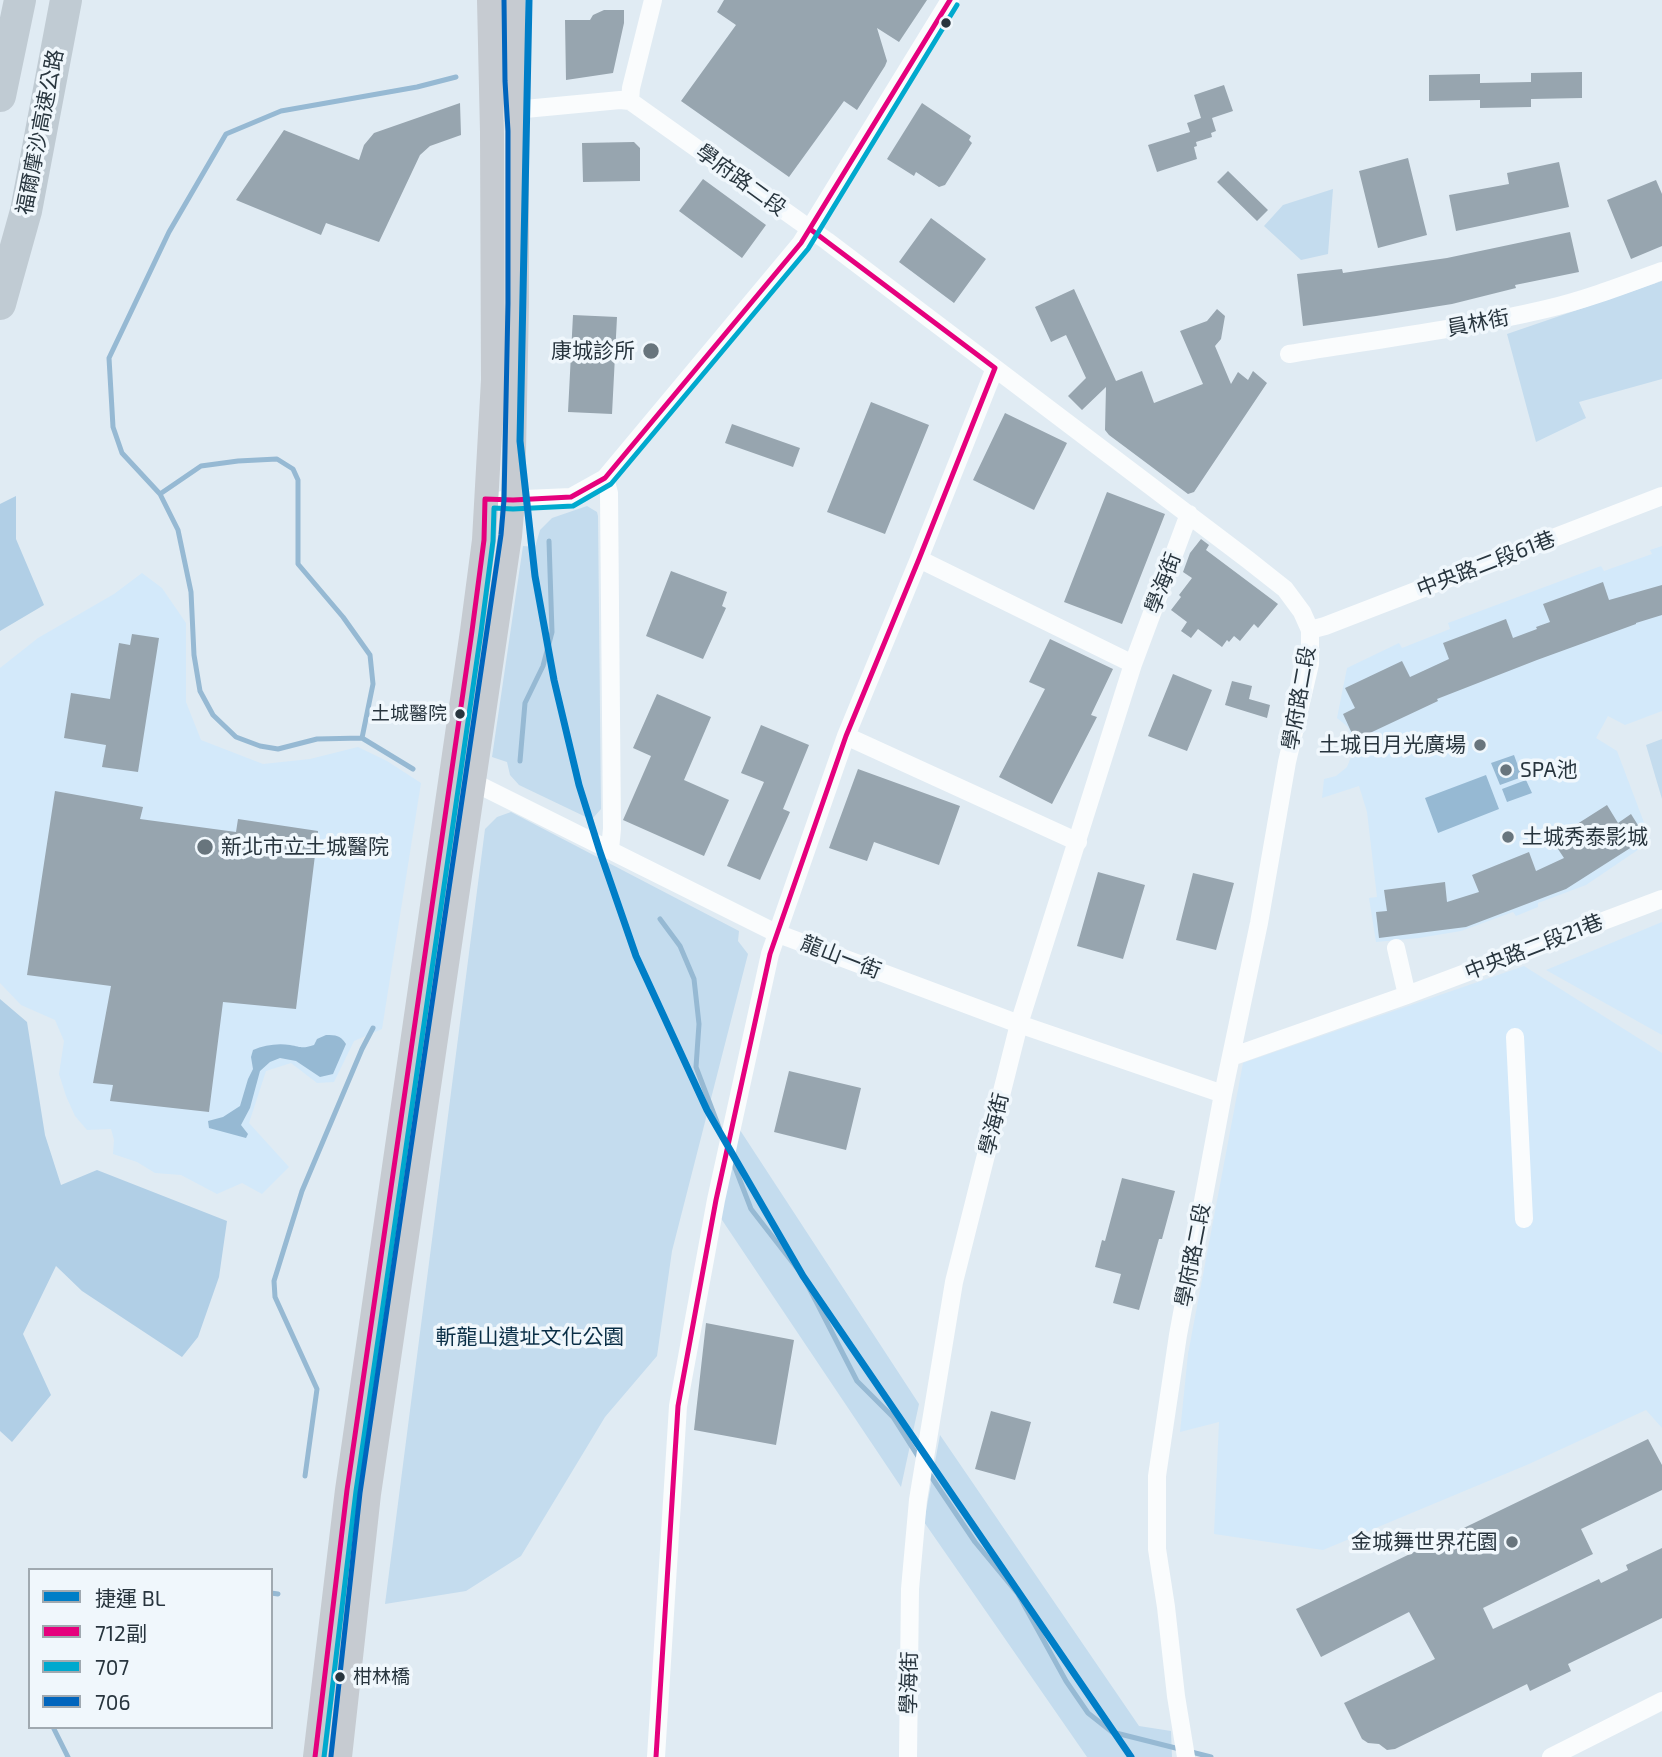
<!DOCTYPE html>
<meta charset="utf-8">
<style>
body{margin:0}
#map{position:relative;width:1662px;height:1757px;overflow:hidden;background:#e0ebf3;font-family:"Exo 2","Noto Sans TC",sans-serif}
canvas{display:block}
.legend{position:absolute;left:28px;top:1568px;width:245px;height:161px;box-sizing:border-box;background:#f0f7fc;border:2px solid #a0a9b0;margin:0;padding:9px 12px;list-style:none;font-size:21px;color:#28353e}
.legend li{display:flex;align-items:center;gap:14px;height:35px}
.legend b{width:35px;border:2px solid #a0a9b0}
</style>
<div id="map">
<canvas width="1662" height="1757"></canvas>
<ul class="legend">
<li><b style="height:9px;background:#007ec7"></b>捷運 BL</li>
<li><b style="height:9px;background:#e5007d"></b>712副</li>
<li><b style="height:9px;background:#00a9ce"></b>707</li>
<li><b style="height:9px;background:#0065bd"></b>706</li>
</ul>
</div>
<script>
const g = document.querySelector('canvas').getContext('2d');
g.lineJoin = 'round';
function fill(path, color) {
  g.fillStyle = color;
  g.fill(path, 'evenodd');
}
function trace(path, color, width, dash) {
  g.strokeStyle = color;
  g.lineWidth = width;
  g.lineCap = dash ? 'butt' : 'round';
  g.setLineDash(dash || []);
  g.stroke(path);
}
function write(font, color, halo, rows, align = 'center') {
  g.font = font + ' "Exo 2","Noto Sans TC",sans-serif';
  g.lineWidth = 7;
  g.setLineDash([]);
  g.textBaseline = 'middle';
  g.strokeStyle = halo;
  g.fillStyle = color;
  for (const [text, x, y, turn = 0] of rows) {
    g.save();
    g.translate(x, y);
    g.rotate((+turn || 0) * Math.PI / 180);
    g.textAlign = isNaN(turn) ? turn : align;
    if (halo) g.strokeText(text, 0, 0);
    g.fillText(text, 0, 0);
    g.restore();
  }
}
fill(new Path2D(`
 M1662,546V711L1625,725L1608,716L1596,738L1617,751L1651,841L1586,885L1538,903V907L1516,916L1513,912L1461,931L1419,938L1376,942L1369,898L1377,897L1367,812L1359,786L1322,798L1324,779L1336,776L1347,767L1353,752L1352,737L1348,727L1337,718L1347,668L1399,643L1402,648L1450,629L1448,623L1601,566L1604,571L1652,554L1650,550Z
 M142,573L162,588L186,623V702L201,740L263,764L310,759L358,747L387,761L421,783L382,1029L354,1041L334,1082L317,1083L291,1063L266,1071L249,1123L289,1167L262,1194L242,1183L217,1194L181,1175L155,1173L137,1162L113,1154L114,1140L111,1129L87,1130L75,1116L66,1096L59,1074L64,1041L55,1020L21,1005L0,983V668L38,638L114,594Z
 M1662,922V1035L1546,970Z
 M1524,966L1662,1053V1428L1646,1410L1529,1464L1323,1550L1214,1534L1219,1422L1180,1432L1188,1354L1243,1063Z`), '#d3e9fa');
fill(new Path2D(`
 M1333,189L1328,254L1301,260L1264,226L1283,205Z
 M1662,281V379L1579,402L1586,418L1536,442L1507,334Z
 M587,506L597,512L598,516L601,809L593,818H588L519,785L510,775L507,762L492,757L523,546L535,547L540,530L552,518Z
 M1662,739V799L1646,745Z
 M511,812L739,931L738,941L748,954L672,1251L657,1356L605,1417L521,1556L466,1591L385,1604L485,829L497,817Z
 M738,1127L919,1404L901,1487L718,1214Z
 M940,1435L1139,1726L1171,1731L1172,1757H1087L924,1522Z`), '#c4dcee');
fill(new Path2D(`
 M16,496V539L44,605L0,631V504Z
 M0,999L27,1022L45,1135L61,1185L97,1170L227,1221L219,1277L198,1337L182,1357L82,1291L56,1266L23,1334L51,1395L12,1442L0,1431Z`), '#b1cfe6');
fill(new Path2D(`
 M1514,755L1522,777L1500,785L1491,763Z
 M1486,775L1499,809L1438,833L1425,798Z
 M1526,780L1532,793L1507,802L1502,789Z
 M326,1035C336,1035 340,1035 346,1044L333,1074L320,1077L296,1061L280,1058L270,1062L260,1071L250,1108L241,1125L248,1134L246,1138L209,1128L208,1121L223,1117L240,1106L248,1079L253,1069L251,1057L253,1050C264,1045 278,1043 290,1045C301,1047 302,1049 314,1045L317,1039Z`), '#96b9d3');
trace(new Path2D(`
 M160,494L201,466L238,461L277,459L293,469L298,480V564L343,617L370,655L373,684L362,738
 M520,761L525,703L543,666L552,632L549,541
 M413,769L362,738L317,739L278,749L260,746L236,737L213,715L200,691L194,655L191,592L178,530L160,494L122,453L113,427L109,358L169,232L226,134L281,111L417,87L456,77
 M660,919L680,946L694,979L699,1024L696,1067L723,1138
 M731,1157L751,1209L803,1276L857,1381L893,1417L919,1458
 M928,1472L975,1542L1018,1594L1066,1681L1088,1713L1112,1732L1211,1757
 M305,1476L317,1389L275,1297L274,1281L302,1191L362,1049L373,1028
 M271,1593L278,1594
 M53,1727L68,1757`), '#96b9d3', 5);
fill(new Path2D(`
 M724,0H927L899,42L877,28L887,61L885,66L857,110L844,101L789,177L681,101L736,25L717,12Z
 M604,10H624V23L613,73L566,80L565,20H590L593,15Z
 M1582,72V98L1531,99V107L1480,108V100L1429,101V75L1480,74V83L1531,82V73Z
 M1224,85L1233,111L1212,118L1216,131L1211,133L1212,137L1196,142L1197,146L1194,147L1197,159L1157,172L1148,145L1190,132L1187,123L1201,118L1194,95Z
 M460,103L461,135L430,146L420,155L379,242L326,223L321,235L236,200L284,130L359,160L364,145L374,133Z
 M922,103L971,136L969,140L972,143L945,185L939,187L916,172L914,176L887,159Z
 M634,142L640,148V181L583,182L582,143Z
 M1408,158L1427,235L1378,248L1359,171Z
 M1559,162L1569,207L1456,231L1449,195L1509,184L1507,173Z
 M1228,171L1268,210L1257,221L1217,182Z
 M703,179L766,225L742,258L679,211Z
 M1656,180L1662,194V246L1631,259L1607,200Z
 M931,218L986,259L954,303L899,262Z
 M1570,232L1579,272L1515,285L1516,288L1452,304L1376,316L1303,326L1297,274L1342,269L1343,273L1447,258Z
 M1074,289L1116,381L1142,371L1154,403L1203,384L1180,331L1207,321L1217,309L1225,316L1221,339L1215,346L1231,384L1238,372L1248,380L1253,371L1267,383L1194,492L1188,494L1109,435L1105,430L1106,387L1082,410L1068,396L1086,378L1066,335L1051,342L1035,307Z
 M573,315L617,317L612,414L568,412Z
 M871,402L929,425L885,534L827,512Z
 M1005,413L1067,443L1034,510L973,480Z
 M732,424L800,448L793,467L725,443Z
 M1107,492L1165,514L1122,624L1064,602Z
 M1201,539L1209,545L1206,550L1278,604L1258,628L1254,624L1240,641L1234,636L1229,642L1227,640L1222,647L1198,629L1191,638L1181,631L1187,622L1171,610L1181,597L1179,595L1192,578L1183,572L1190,553Z
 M671,571L727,592L722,606L726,608L703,659L646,636Z
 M1603,582L1609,600L1662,585V615L1636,623V624L1537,660L1437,699L1438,701L1355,740L1343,714L1355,708L1345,688L1402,661L1410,677L1449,659L1443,643L1506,619L1513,638L1537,629L1536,627L1550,622L1543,604Z
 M132,634L159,638L138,772L102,767L106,745L64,738L71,693L110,699L119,643L130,645Z
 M1050,639L1113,669L1091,715L1097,717L1052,804L999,777L1045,689L1029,682Z
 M1173,674L1212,690L1187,751L1148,736Z
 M1232,681L1252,686L1249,699L1270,705L1267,718L1225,705Z
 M657,694L711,717L684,780L729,800L704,856L623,820L651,756L633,748Z
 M761,725L809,745L783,809L790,812L760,880L727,866L764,782L741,773Z
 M858,769L960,806L939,865L874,842L867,861L829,848Z
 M55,791L143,807L140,819L236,832L238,819L318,831L296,1009L223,1002L209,1112L110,1101L113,1085L93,1083L111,986L27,975Z
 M1607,805L1618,823L1631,814L1646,838L1566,889L1466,927L1379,938L1376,912L1387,911L1384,890L1445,882L1447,902L1479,892L1472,875L1529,852L1536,871L1564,858L1552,840Z
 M1098,872L1145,885L1123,959L1077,946Z
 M1193,873L1234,883L1216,950L1176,940Z
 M789,1071L861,1088L846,1150L774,1132Z
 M1122,1178L1175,1191L1162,1239H1159L1139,1310L1113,1303L1121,1274L1095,1267L1102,1240L1105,1241Z
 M706,1323L794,1340L776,1445L694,1430Z
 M991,1411L1031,1422L1015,1480L975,1469Z
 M1648,1439L1662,1465V1490L1581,1529L1593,1554L1483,1608L1493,1629L1599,1579L1601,1583L1628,1570L1626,1565L1662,1548V1618L1568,1664L1571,1671L1530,1691L1527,1684L1395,1749L1387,1750L1379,1744L1368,1743L1362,1739L1344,1703L1435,1659L1409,1612L1321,1657L1296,1609Z`), '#97a5af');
trace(new Path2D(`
 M630,101L631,88L653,0
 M504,111L620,100L630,101L827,241L1247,559L1285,589L1302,612L1310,630V664L1287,762L1259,923L1223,1094L1178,1335L1157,1476V1549L1166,1607L1176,1696L1186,1757
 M1289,354C1374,340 1461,329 1546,309C1585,300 1624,285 1662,271
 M605,478L609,493L612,829L610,849
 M502,500L571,497L605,478L801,243L950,0
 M919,559L1133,664
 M1310,630L1325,626L1662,496
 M846,736L1078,842
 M475,783L776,933L1019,1024L1223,1094
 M1396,948L1407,995
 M1515,1037L1524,1219
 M1231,1057L1407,995L1662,899
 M656,1757L678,1406L716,1200L770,954L846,736L919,559L995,368
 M908,1757L910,1589L918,1500L954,1282L1019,1024L1133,664L1189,514
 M1551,1757L1662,1701`), '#fafcfd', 18);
trace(new Path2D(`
 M315,1757L347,1490L472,631L484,540L493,380L492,133L489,0
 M340,1757L369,1494L510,536L513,500L517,303V131L514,81L513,0`), '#c6cbd1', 24);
trace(new Path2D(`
 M0,96L20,0
 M0,304L26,211L66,0`), '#c0cbd3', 32);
trace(new Path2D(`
 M485,499L513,500L571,497L605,478L801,243L950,0
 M315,1757L347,1490L472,631L484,540L485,499
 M656,1757L678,1406L716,1200L770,954L846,736L919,559L995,368L810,229`), '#e5007d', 5);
trace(new Path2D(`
 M324,1757L356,1491L481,632L493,541L494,508L513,509L573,506L611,484L808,249L957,5`), '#00a9ce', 5);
trace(new Path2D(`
 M331,1756L360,1493L501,535L504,500L508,303V131L505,81L504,0`), '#0065bd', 5);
trace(new Path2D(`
 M529,0L520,441L535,576L554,680L579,785L600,852L636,956L707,1110L803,1276L1131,1757`), '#007ec7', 7);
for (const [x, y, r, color] of [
 [946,23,6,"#28353e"],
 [651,351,9,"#68757d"],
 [460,714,6,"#28353e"],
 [1480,745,7,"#68757d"],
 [1506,770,7,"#68757d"],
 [1508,837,7,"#68757d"],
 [205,847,9,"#68757d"],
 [1512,1542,7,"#68757d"],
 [340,1677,6,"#28353e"]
]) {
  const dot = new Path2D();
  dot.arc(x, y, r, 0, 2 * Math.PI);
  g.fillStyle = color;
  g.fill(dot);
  trace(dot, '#f0f7fc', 2.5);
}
write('19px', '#28353e', '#f0f7fc', [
 ["土城醫院",447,714],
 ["柑林橋",353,1677,"left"]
], 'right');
write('21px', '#28353e', '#f0f7fc', [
 ["福爾摩沙高速公路",40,132,-79],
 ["學府路二段",741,180,36],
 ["員林街",1478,323,-11],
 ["中央路二段61巷",1486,564,-21],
 ["學海街",1163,583,-69],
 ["學府路二段",1299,698,-80],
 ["中央路二段21巷",1534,947,-21],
 ["龍山一街",841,957,21],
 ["學海街",994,1124,-76],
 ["學府路二段",1193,1255,-79],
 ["學海街",909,1683,-89]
]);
write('21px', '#28353e', '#f0f7fc', [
 ["康城診所",635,351],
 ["土城日月光廣場",1466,745],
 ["SPA池",1520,770,"left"],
 ["土城秀泰影城",1522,837,"left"],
 ["新北市立土城醫院",221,847,"left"],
 ["金城舞世界花園",1498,1542]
], 'right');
write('21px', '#092e46', '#f0f7fc', [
 ["斬龍山遺址文化公園",530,1337]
]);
</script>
